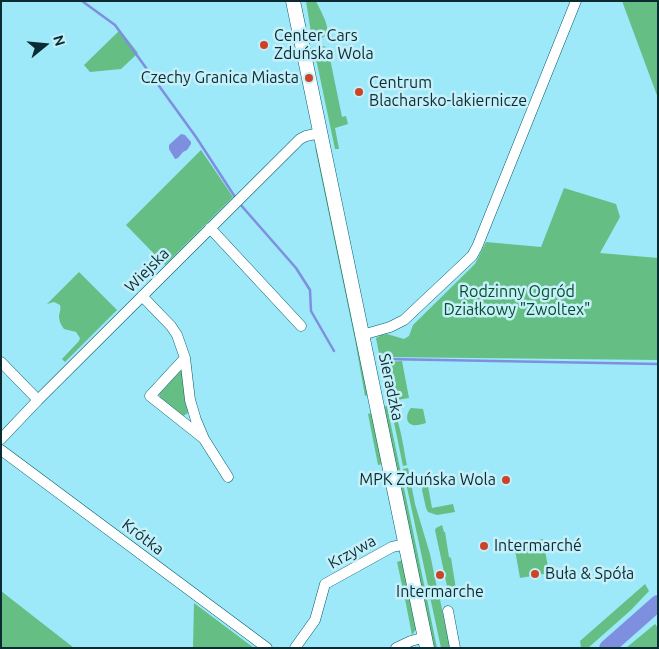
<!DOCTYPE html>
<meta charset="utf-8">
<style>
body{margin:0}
#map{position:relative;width:659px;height:649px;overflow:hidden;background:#9de8f9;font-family:Ubuntu,sans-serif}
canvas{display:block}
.frame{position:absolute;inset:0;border:2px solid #0b2b32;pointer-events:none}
.north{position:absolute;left:20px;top:20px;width:50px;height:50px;-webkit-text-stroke:4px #c5f0fa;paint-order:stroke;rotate:73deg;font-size:14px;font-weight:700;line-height:20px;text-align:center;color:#0b2b32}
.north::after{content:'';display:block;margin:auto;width:18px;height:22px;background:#0b2b32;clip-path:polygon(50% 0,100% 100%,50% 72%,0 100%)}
</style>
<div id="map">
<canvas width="659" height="649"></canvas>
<div class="frame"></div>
<div class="north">N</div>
</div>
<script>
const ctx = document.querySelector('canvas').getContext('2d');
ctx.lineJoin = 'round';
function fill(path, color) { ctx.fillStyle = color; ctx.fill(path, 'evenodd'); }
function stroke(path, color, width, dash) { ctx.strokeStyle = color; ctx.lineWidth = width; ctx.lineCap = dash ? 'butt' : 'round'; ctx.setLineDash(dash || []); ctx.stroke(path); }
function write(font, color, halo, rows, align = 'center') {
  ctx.font = font + ' Ubuntu,sans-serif'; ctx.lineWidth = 5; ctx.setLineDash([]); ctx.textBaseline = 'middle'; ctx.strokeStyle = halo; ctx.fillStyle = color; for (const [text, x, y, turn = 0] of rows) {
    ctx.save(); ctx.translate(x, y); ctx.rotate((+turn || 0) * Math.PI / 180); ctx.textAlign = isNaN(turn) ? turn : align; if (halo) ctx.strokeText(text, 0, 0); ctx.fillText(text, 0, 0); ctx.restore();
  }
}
fill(new Path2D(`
 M 306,1 L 316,1 C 322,15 340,40 312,39 Z
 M 622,1 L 658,1 L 658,98 Z
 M 120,30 L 138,53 L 121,69 L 90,72 L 84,65 Z
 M 324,46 L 328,49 L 342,117 L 346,116 L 348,124 L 335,128 L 339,149 L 335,149 L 314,49 L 318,47 Z
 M 315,147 L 317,150 L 368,395 L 365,396 L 355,340 Z
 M 201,150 L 233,197 L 165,265 L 126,225 Z
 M 564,188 L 616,204 L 620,217 L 600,253 L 658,258 L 658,360 L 384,357 L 384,362 L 402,361 L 409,398 L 397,400 L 394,398 L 391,388 L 382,369 L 376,338 L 381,335 L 387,334 L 404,339 L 409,336 L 413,325 L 475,264 L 486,242 L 541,247 Z
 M 79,272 L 117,310 L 65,362 L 62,359 L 79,341 L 80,338 L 76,332 L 64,329 C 61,325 59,321 59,316 C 60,311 61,309 60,305 L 54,302 L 47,304 Z
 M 182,369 L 185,397 L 188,412 L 188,413 L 183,416 L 161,400 L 159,394 Z
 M 387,406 L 425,589 L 421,590 L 383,407 Z
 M 391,408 C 400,417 404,452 407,465 L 403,466 Z
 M 411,408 L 423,409 L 426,423 C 422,424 416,426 413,425 C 404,423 407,412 411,408 Z
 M 371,413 L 382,464 L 378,465 L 368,414 Z
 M 408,468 L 415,504 L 430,554 L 437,588 L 429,590 L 403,469 Z
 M 428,486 L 432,508 L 453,504 L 455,512 L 437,515 L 428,512 L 426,508 L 422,490 L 423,487 Z
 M 442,525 L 444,532 L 445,532 L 449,557 L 451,558 L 456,589 L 447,586 L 435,530 L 436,528 Z
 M 543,539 L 549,573 L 520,578 L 514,544 Z
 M 403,560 L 411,592 L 404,594 L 397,562 Z
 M 645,584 L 649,591 L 631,610 L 588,648 L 581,648 L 580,641 Z
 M 438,590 L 450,648 L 441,648 L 429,592 Z
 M 1,591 L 74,648 L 1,648 Z
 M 426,594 L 437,648 L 434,648 L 423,595 Z
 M 411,597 L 417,625 L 416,629 L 412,635 L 405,599 Z
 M 194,603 L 254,648 L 193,648 Z
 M 655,624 L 658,628 L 658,648 L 626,648 Z`), '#65be84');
fill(new Path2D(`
 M 181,134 L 185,135 L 191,142 L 191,144 L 187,150 L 183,152 L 178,158 L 175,159 L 169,149 L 169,145 Z`), '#7e8fe0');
stroke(new Path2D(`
 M 82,1 L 115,25 L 196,137 L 235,197
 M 240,204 L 296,268 L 310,290 L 311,311 L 334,351
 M 385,359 L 658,364`), '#7e8fe0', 2.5);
stroke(new Path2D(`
 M 607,648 L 658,603`), '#7e8fe0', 16);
const minor = new Path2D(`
 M 210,228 L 301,326
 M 142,296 L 171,326 L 177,335 L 185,358 L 190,400 L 196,420 L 204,439 L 228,477
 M 362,335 L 390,327 L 404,320 L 472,256 L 477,247 L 576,1
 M 185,358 L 150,396 L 203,438
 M 1,362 L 38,400
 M 1,439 L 38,400 L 300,139 L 306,136 L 320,133
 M 1,450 L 267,648
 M 448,611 L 455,648
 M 295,648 L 315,620 L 325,584 L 392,547 L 406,544
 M 396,648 L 411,641 L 425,637`);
const secondary = new Path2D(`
 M 293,1 L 427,648`);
stroke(minor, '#005d6c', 11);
stroke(secondary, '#005d6c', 15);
stroke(minor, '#fff', 10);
stroke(secondary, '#fff', 14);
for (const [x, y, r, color] of [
 [264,45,5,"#cd4326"],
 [309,78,5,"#cd4326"],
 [359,92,5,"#cd4326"],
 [506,480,5,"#cd4326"],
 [484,546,5,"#cd4326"],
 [535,574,5,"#cd4326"],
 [440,575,5,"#cd4326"]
]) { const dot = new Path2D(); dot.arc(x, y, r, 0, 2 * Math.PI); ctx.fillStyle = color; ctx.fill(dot); stroke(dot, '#c5f0fa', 2); }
write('16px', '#0b2b32', '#c5f0fa', [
 ["Center Cars",274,36],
 ["Zduńska Wola",274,54],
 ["Czechy Granica Miasta",299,78,"right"],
 ["Centrum",369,83],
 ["Blacharsko-lakiernicze",369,101],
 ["MPK Zduńska Wola",496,480,"right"],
 ["Intermarché",494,546],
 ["Buła & Spóła",545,574],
 ["Intermarche",440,592,"center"]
], 'left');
write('16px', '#0b2b32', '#c5f0fa', [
 ["Wiejska",147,270,-45],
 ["Sieradzka",391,387,78],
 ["Krótka",143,537,37],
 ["Krzywa",352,552,-29]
]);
write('16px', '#074e28', '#c5f0fa', [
 ["Rodzinny Ogród",517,292],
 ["Działkowy \"Zwoltex\"",517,310]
]);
</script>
